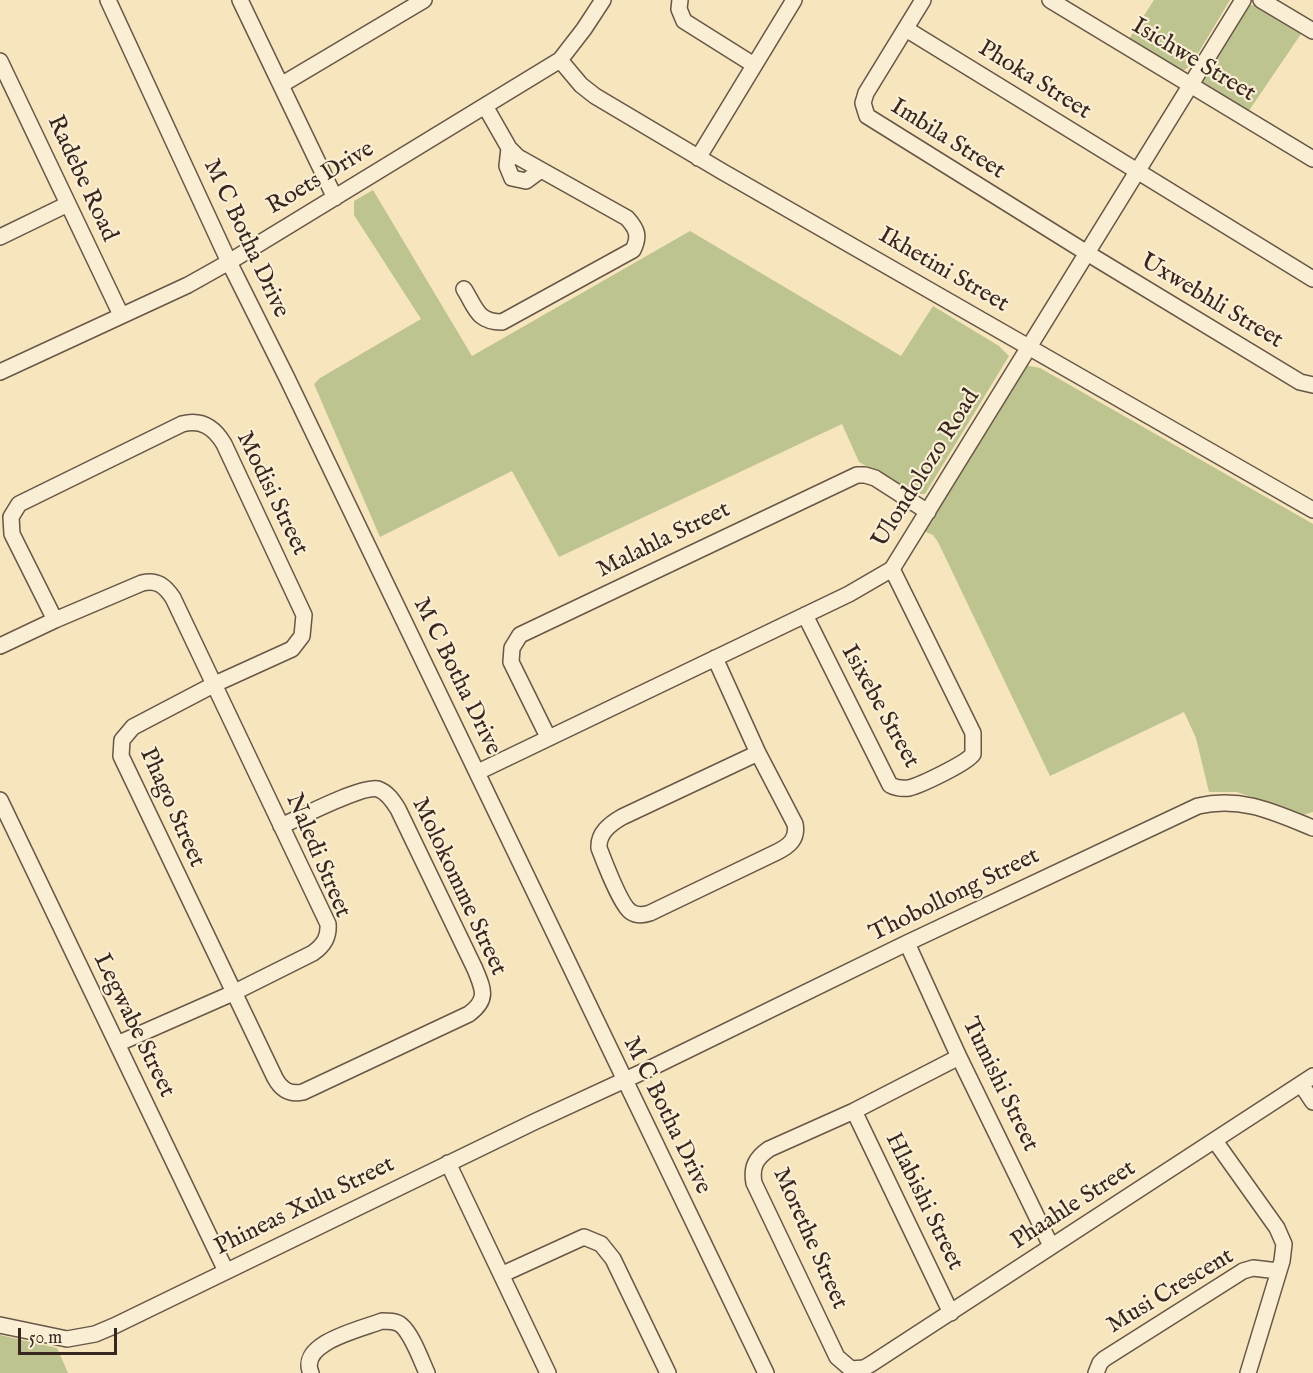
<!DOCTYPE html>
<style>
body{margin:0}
#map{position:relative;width:1313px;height:1373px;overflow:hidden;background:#f7e5bd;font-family:"IM FELL English",serif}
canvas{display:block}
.scale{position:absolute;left:18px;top:1328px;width:99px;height:27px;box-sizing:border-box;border:3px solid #382620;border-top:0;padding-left:8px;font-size:18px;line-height:21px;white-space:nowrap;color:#382620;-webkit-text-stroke:4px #faeed4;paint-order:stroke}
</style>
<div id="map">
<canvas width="1313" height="1373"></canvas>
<div class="scale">50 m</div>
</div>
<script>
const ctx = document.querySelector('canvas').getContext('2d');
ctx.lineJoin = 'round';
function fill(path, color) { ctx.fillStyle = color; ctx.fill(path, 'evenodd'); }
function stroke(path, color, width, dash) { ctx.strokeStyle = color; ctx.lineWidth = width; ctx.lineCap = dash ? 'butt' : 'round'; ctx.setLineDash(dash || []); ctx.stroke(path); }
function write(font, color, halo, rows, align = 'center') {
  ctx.font = font + ' "IM FELL English",serif'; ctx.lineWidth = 4.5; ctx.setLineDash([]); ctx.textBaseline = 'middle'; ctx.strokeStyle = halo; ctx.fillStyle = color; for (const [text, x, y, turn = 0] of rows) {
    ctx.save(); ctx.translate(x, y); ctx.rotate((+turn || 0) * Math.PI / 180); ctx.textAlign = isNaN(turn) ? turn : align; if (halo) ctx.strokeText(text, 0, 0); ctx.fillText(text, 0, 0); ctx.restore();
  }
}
fill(new Path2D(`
 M 1154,0 L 1230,0 L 1191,65 L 1183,71 L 1176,71 L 1127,42 Z
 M 1248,4 L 1256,6 L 1301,34 L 1246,115 L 1196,83 Z
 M 373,190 L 472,356 L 690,231 L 901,356 L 933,306 L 999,346 L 1009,356 L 925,494 L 916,494 L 859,462 L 842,424 L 559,557 L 512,471 L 380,537 L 314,384 L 320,378 L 421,319 L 354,215 L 354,201 Z
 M 1024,365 L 1040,368 L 1313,524 L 1313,812 L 1303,815 L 1237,792 L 1209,792 L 1196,738 L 1184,712 L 1050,776 L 938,542 L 933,535 L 921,530 Z
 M 0,1335 L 57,1348 L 68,1373 L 0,1373 Z`), '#bdc490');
const minor = new Path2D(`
 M 108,0 L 229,262 L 287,378 L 766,1373
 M 240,0 L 335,198
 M 680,0 L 679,9 L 684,21 L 754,65
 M 923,0 L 866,93 L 863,103 L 867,116 L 1087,253 L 1300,382 L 1313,385
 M 1050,0 L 1313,159
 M 1261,0 L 1313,31
 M 906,29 L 1313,279
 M 560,60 L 581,85 L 595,96 L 723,172 L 1313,510
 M 0,61 L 121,315
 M 281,85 L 424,0
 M 509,148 L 507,166 L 512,178 L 526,181 L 541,170
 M 698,158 L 794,0
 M 0,237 L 68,204
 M 464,289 C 476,308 477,322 502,322 L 633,250 C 640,236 637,229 627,218 L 518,157 L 509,148 L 485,106
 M 0,372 L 188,285 L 229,262 L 560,60 L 584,29 L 603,0
 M 805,615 L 890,785 C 896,788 902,789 909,788 C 921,785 967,763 973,754 L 973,733 L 892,569
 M 55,620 L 12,534 L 11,517 L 19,504 L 182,424 C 201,419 214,427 224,444 L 304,615 L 302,636 L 292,649 L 215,684 L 133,727 L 122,740 L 121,756 L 275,1078 C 281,1089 289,1095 303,1092 L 469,1014 C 489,999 483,989 475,969 L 398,809 C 393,801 387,792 378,789 C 362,785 299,818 281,826
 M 0,646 L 55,620 L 142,583 C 157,579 165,586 173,598 L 328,924 C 329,937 324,945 313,953 L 233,993 L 117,1044
 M 715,658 L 758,753 L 795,824 C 798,839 789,846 777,852 L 650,913 C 644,915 637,916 631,912 C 621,906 604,861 599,848 C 598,833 610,824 622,817 L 758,753
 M 548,737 L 511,662 L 512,648 L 520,635 L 857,475 L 865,475 L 875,478 L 928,512
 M 478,772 L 849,594 L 892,569 L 1243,0
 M 0,800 L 226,1271
 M 907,943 L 959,1057 L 1051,1246
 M 959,1057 L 854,1111 L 769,1149 C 756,1158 751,1167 754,1183 L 837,1357 L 851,1369 L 864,1368 L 871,1364 L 1313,1076
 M 1301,1084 L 1313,1102
 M 854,1111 L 951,1313
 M 1215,1141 L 1277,1228 L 1284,1244 L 1282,1261 L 1248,1373
 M 448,1163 L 548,1373
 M 503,1274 L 584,1237 L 601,1244 L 613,1259 L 668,1373
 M 0,1325 L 67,1339 L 95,1334 L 114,1326 L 534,1122 L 653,1067 L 907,943 L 1198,806 C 1241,796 1274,812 1313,828
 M 311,1373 C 297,1343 362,1329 382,1321 C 388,1321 396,1321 401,1325 C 412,1334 421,1360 427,1373
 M 1096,1373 L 1100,1363 L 1104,1359 L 1243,1271 L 1253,1268 L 1278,1271`);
stroke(minor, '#685647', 18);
stroke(minor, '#faeed4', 15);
write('24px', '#382620', '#faeed4', [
 ["Isichwe Street",1193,61,31],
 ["Phoka Street",1034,81,32],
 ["Imbila Street",947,140,32],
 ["Radebe Road",81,179,65],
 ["Roets Drive",321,179,-31],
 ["M C Botha Drive",245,239,65],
 ["Ikhetini Street",943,271,30],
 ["Uxwebhli Street",1211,302,31],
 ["Ulondolozo Road",927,469,-58],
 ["Modisi Street",271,494,64],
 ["Malahla Street",664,541,-26],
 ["M C Botha Drive",456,677,64],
 ["Isixebe Street",879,707,61],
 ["Phago Street",171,808,66],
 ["Naledi Street",317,856,67],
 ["Molokomme Street",458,887,65],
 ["Thobollong Street",955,896,-26],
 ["Legwabe Street",133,1026,64],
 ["Tumishi Street",999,1085,64],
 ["M C Botha Drive",666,1116,64],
 ["Hlabishi Street",923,1202,64],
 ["Phaahle Street",1074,1206,-33],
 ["Phineas Xulu Street",305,1207,-26],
 ["Morethe Street",809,1239,66],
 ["Musi Crescent",1171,1292,-31]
]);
</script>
